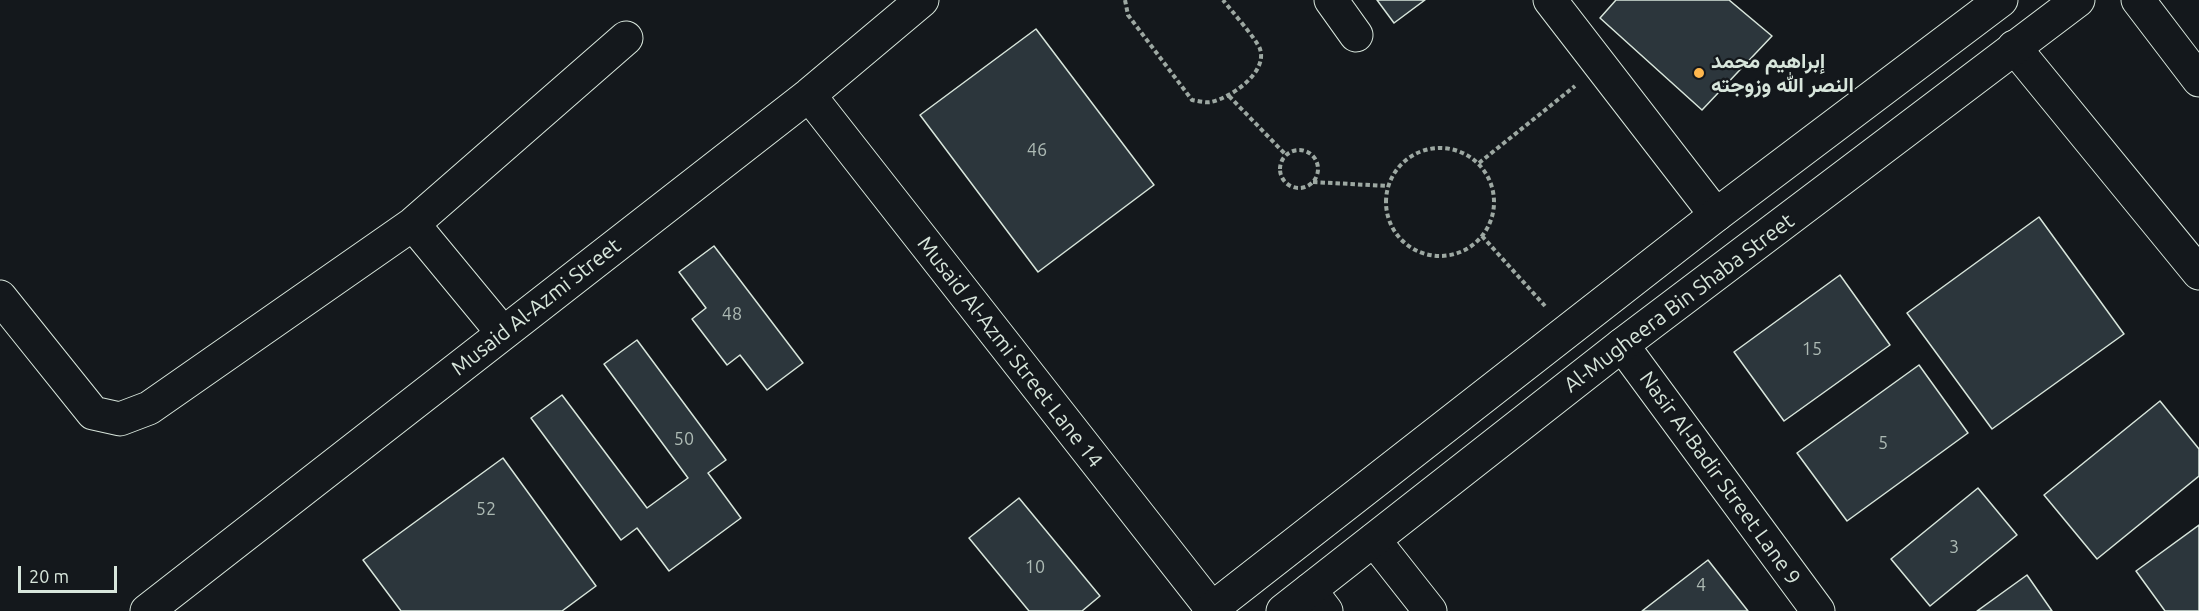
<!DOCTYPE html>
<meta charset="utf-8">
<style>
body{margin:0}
#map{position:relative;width:2199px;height:611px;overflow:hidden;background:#14181c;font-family:Ubuntu,sans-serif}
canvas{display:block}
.scale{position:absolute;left:18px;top:566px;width:99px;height:27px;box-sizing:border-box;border:3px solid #d8e6dc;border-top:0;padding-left:8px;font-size:18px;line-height:21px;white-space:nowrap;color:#d8e6dc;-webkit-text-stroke:4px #14181c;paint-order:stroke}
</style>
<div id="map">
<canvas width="2199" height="611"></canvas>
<div class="scale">20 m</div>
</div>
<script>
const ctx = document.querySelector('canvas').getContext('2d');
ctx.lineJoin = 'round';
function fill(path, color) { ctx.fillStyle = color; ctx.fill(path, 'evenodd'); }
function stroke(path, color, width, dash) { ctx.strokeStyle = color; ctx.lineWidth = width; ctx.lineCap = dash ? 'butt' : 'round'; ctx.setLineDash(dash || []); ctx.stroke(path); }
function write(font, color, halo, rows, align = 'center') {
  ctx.font = font + ' Ubuntu,Vazirmatn,sans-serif'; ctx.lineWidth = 4.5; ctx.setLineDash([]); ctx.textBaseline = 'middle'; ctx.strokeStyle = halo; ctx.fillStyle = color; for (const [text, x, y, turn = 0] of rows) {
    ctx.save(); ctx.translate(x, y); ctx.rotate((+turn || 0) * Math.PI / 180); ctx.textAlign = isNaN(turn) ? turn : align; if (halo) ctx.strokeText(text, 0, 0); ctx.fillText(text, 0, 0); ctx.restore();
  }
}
const building = new Path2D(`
 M 1377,0 L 1425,0 L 1394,23 Z
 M 1616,0 L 1729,0 L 1772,36 L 1702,110 L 1600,18 Z
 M 1036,29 L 1154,185 L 1038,272 L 920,115 Z
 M 2039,217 L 2124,334 L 1992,429 L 1907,313 Z
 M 714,246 L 803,363 L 767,390 L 740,355 L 727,365 L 692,319 L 706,308 L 679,272 Z
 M 1840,275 L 1890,345 L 1784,421 L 1734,352 Z
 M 637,340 L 726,460 L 708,473 L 741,518 L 669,571 L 637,528 L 621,540 L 531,418 L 562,395 L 647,508 L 688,478 L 604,364 Z
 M 1919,365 L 1968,433 L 1847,521 L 1797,453 Z
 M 2160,401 L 2199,449 L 2199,476 L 2097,559 L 2044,495 Z
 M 503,458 L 596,586 L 562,611 L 401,611 L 363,560 Z
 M 1978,488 L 2017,535 L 1930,606 L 1891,559 Z
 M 1019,498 L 1100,596 L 1082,611 L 1029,611 L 969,538 Z
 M 2199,525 L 2199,611 L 2165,611 L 2136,571 Z
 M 1708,560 L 1748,611 L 1642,611 Z
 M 2027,575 L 2052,611 L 1977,611 Z`);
fill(building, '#2c363c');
stroke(building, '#d8e6dc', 1.5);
const minor = new Path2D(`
 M 1331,0 L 1356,35
 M 1550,0 L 1716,215
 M 2138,0 L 2199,80
 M 2014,47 L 2199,273
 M 809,95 L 1212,609
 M 413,224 L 503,333
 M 0,297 L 93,413 L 120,419 L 149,408 L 413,224 L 626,38
 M 1622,345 L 1818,611
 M 1374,540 L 1430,611
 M 1310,590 L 1326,611
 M 147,611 L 809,95 L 922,0`);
const major = new Path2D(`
 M 1209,611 L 1716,215 L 2001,0
 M 1283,611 L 1622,345 L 2078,0`);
stroke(minor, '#d8e6dc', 35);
stroke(major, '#d8e6dc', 35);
stroke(new Path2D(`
 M 1125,0 L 1128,15 L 1192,100 C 1198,101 1205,103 1211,102 C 1230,98 1268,73 1260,49 C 1257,40 1230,9 1223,0
 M 1229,96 L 1286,155
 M1386 202a54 54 0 1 1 108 0a54 54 0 1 1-108 0Z
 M1280 169a19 19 0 1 1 38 0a19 19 0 1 1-38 0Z
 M 1479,163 L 1575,86
 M 1313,182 L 1388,186
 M 1482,236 L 1545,306`), '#9da8a2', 4, [4.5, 3]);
stroke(minor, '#14181c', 33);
stroke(major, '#14181c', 33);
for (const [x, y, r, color] of [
 [1699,73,6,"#ffb74d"]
]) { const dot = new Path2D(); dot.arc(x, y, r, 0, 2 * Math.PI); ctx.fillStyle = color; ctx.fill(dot); stroke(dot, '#14181c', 2); }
write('18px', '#adbab4', null, [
 ["46",1037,150],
 ["48",732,314],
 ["15",1812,349],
 ["50",684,439],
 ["5",1883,443],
 ["52",486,509],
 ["3",1954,547],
 ["10",1035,567],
 ["4",1701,585]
]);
write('bold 21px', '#d8e6dc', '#14181c', [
 ["إبراهيم محمد",1711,61],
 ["النصر الله وزوجته",1711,85]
], 'left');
write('21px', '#d8e6dc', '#14181c', [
 ["Al-Mugheera Bin Shaba Street",1679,303,-37],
 ["Musaid Al-Azmi Street",536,307,-38],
 ["Musaid Al-Azmi Street Lane 14",1010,352,52],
 ["Nasir Al-Badir Street Lane 9",1720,478,54]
]);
</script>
